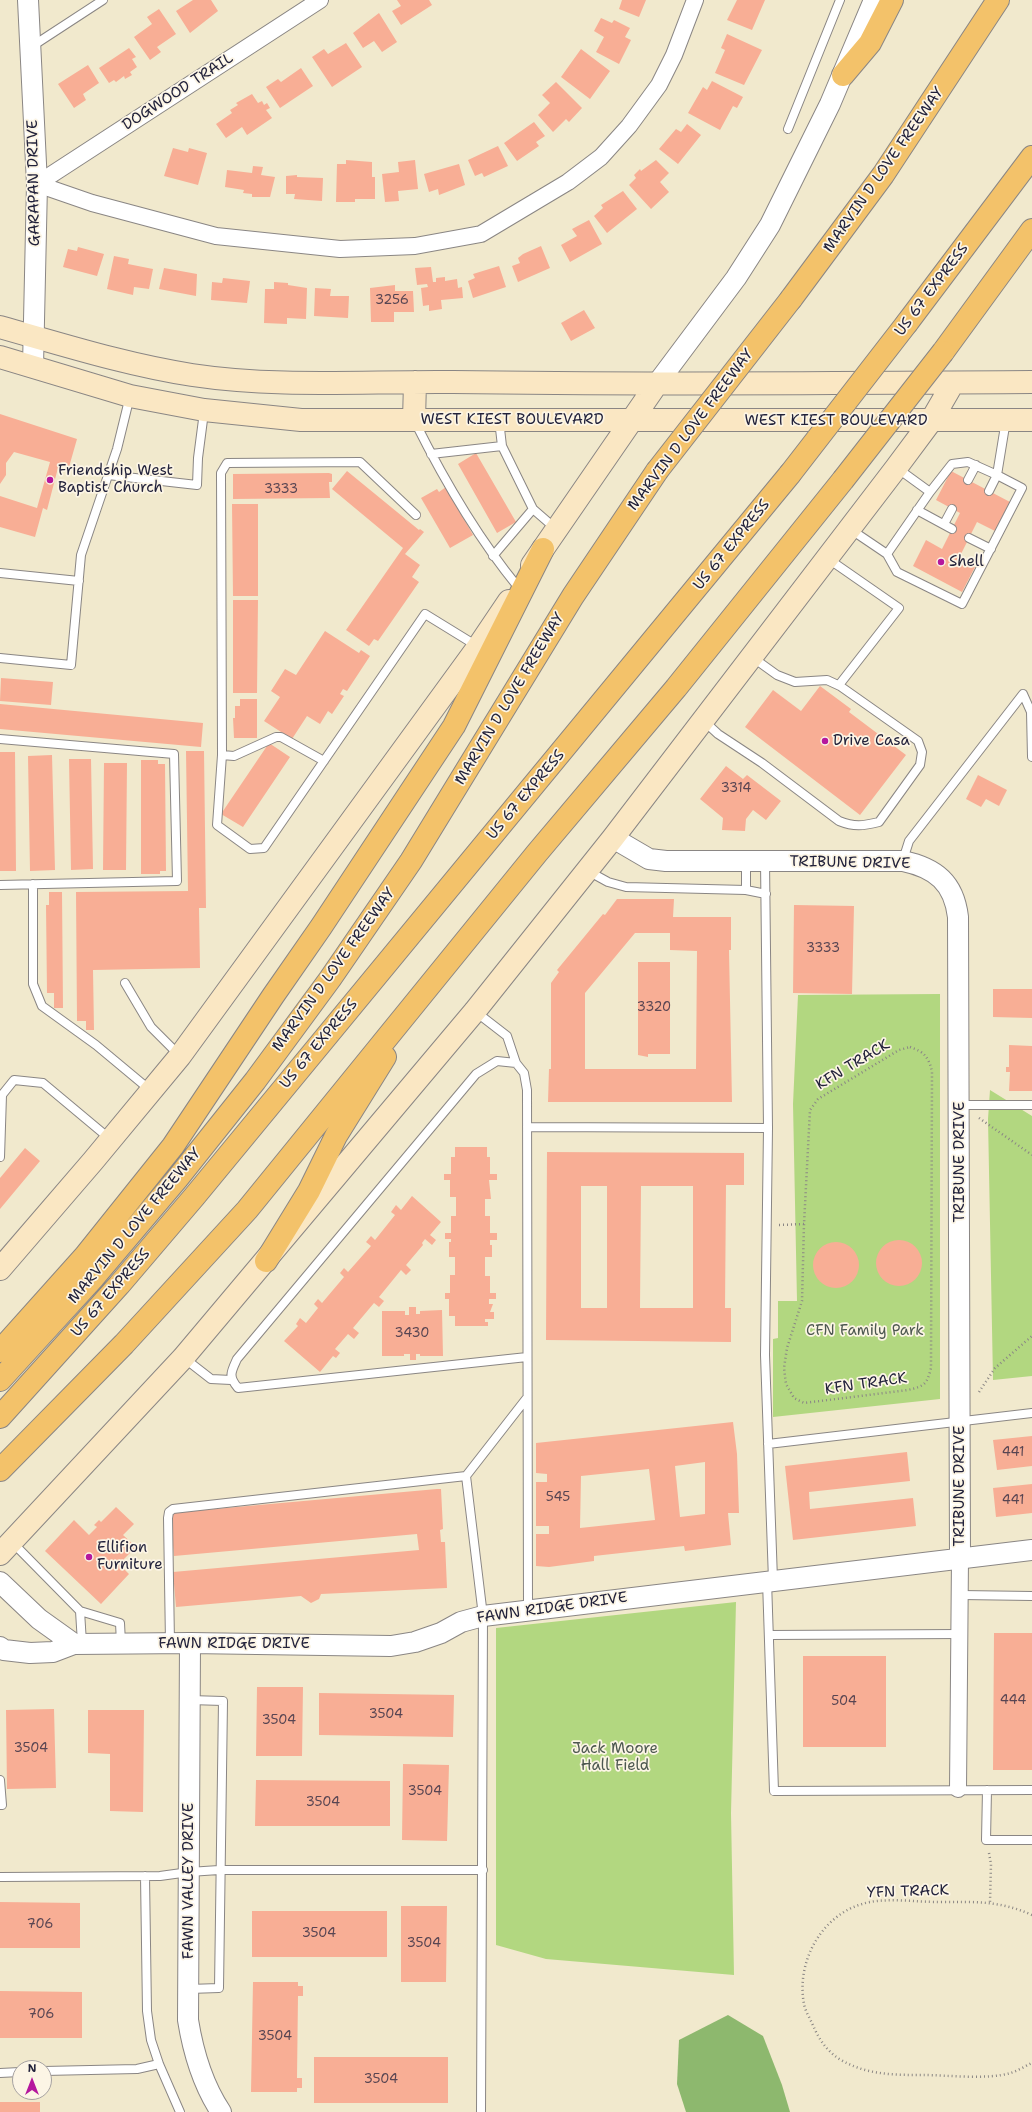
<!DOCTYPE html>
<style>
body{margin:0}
#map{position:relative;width:1032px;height:2112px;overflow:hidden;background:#f1e9cd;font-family:"Shantell Sans",sans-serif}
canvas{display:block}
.north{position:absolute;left:12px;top:2060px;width:40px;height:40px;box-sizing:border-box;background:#fcf5e5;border:1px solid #a5a1a1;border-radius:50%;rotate:0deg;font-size:11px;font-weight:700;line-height:16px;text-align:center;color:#22223b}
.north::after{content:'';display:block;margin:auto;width:14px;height:18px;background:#b5179e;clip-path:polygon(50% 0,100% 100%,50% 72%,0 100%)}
</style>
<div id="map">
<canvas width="1032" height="2112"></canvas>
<div class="north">N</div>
</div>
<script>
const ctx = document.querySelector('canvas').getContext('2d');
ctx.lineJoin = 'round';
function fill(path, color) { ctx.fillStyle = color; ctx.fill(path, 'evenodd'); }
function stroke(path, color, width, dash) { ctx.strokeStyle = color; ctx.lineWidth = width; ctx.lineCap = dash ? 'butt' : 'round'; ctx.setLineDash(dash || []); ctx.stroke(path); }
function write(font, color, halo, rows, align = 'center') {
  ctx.font = font + ' "Shantell Sans",sans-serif'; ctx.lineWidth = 3.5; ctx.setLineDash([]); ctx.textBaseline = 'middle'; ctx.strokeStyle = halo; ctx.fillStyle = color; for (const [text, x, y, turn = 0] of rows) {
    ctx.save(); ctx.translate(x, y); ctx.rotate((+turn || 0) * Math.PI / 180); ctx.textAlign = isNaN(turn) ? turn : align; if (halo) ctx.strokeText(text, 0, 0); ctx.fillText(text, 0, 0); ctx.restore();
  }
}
fill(new Path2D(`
 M 940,994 L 940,1399 L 773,1417 L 773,1339 L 778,1338 L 778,1301 L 797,1301 L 793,1104 L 798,995 Z
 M 990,1090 L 1032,1116 L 1032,1376 L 993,1380 L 988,1119 Z
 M 736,1602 L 731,1813 L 734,1975 L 546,1959 L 496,1945 L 496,1628 Z`), '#b2d780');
fill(new Path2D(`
 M 728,2015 L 763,2036 L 782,2085 L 790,2112 L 686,2112 L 677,2084 L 679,2040 Z`), '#8db86e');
fill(new Path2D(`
 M 193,0 L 211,0 L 218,11 L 190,33 L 176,11 Z
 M 397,0 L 429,0 L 432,5 L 401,25 L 392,11 L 401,6 Z
 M 622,0 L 646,0 L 639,17 L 619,9 Z
 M 737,0 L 765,0 L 752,30 L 727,20 Z
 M 159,9 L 176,34 L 157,47 L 161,52 L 150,60 L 134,37 L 152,24 L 147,17 Z
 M 379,13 L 397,42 L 382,52 L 374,41 L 363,48 L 353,33 Z
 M 601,18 L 612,23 L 614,20 L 630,28 L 625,37 L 631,40 L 619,64 L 596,52 L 604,37 L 594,31 Z
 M 727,34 L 762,50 L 744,85 L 715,73 L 725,50 L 721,48 Z
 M 346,43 L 362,67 L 332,87 L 312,57 L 324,49 L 328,54 Z
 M 129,48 L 136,57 L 132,59 L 137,67 L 130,72 L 132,75 L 125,79 L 124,76 L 116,82 L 114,80 L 109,83 L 99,68 Z
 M 581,49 L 610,71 L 590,99 L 561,77 Z
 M 88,65 L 99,83 L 83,94 L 86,100 L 74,108 L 58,84 Z
 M 301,68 L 313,86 L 280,108 L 266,87 L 278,79 L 281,82 Z
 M 712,81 L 743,97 L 737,108 L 733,106 L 720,130 L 688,113 L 703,87 L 707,90 Z
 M 556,82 L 582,108 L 569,122 L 566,119 L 553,132 L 538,115 L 550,103 L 542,95 Z
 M 252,94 L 258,103 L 262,101 L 264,105 L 267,103 L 270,108 L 266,110 L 272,118 L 247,135 L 242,127 L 226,138 L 216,124 L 232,113 L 230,110 L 238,105 L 236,103 Z
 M 534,122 L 545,136 L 536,142 L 539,146 L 517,161 L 504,143 Z
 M 687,124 L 701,135 L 678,164 L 659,149 L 676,129 L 681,132 Z
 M 498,146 L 508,166 L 484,177 L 482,173 L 475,176 L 468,160 Z
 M 173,148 L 188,152 L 189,148 L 207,153 L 198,185 L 164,176 Z
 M 346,160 L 372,162 L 372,177 L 375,177 L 375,199 L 355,199 L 355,202 L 336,202 L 337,164 L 346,164 Z
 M 415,160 L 418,189 L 398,191 L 399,201 L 385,202 L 382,174 L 399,172 L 398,162 Z
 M 656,160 L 669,173 L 660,182 L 669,192 L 651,209 L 629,185 L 636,178 L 634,175 L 640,169 L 641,171 Z
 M 459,164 L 465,185 L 439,195 L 438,189 L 429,192 L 424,174 Z
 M 253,166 L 263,167 L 261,175 L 275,177 L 270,197 L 252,197 L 252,194 L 243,193 L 244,190 L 225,187 L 227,170 L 252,173 Z
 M 297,175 L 297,177 L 323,178 L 322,201 L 294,199 L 295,194 L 286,194 L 286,176 Z
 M 623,191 L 637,209 L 607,233 L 594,216 L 603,208 L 601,205 Z
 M 589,220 L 602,244 L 570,262 L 561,245 L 577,236 L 572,229 Z
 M 541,246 L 550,268 L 518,282 L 512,266 L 520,263 L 518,258 L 523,254 Z
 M 78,247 L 104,254 L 97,276 L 63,267 L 68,249 L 77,251 Z
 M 114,256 L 129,259 L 128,264 L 153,269 L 149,289 L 134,287 L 133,295 L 107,289 Z
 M 499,266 L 506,287 L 473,298 L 468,281 L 475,278 L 473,274 Z
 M 431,267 L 433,282 L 436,282 L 436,278 L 445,277 L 445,281 L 457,279 L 458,288 L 462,287 L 463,298 L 441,300 L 442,309 L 429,311 L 429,305 L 423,306 L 421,288 L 428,287 L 427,284 L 417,285 L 415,268 Z
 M 164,268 L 197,274 L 196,296 L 159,289 Z
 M 223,278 L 250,281 L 247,303 L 211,300 L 212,282 L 222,283 Z
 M 274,282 L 288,283 L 288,285 L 307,288 L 306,319 L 287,318 L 287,324 L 264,323 L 265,289 L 274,289 Z
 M 395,285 L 395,291 L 413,291 L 414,312 L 394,312 L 394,322 L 371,322 L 370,288 Z
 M 315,288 L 331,289 L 330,296 L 349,296 L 348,318 L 314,316 Z
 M 584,310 L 595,328 L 571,341 L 561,323 Z
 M 0,414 L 77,439 L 69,467 L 59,464 L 47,510 L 43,508 L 35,537 L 0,527 L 0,496 L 37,508 L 50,462 L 14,452 L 6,463 L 6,475 L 0,484 Z
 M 476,453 L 516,522 L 497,533 L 458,464 Z
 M 347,471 L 419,530 L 420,529 L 424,532 L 405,554 L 420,565 L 412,577 L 419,582 L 378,641 L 374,639 L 369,646 L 346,630 L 403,548 L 332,489 Z
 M 951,471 L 1010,502 L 995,531 L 977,522 L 959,558 L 975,567 L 962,592 L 913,566 L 926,540 L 942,549 L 960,513 L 936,500 Z
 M 329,473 L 332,474 L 332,482 L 329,482 L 330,498 L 233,499 L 233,474 Z
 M 446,487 L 473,535 L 450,548 L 421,498 L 437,489 L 439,492 Z
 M 232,504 L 258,504 L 258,596 L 233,596 Z
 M 233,600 L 258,600 L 257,693 L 233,693 Z
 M 325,631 L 359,653 L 361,650 L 370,656 L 347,691 L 343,689 L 340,694 L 344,696 L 332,714 L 328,711 L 320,724 L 307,716 L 292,739 L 264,721 L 280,697 L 271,691 L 285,669 L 296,675 Z
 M 1,678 L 53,682 L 51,705 L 0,701 Z
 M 820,686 L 851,709 L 849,712 L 906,755 L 860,815 L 745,727 L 773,690 L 801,711 Z
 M 240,699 L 257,699 L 257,738 L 234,738 L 233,718 L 235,718 L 235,706 L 240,706 Z
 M 0,704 L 203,723 L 201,747 L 0,729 Z
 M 269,743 L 290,757 L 243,827 L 221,814 Z
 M 186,751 L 204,751 L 206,908 L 199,908 L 200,968 L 93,970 L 94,1030 L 86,1030 L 86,1021 L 77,1021 L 76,892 L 188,891 Z
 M 0,752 L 15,752 L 16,871 L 0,871 Z
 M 52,755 L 55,870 L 30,871 L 28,756 Z
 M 69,759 L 91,759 L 93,869 L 71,870 Z
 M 141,760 L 158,760 L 158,764 L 165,764 L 166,871 L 160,871 L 160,874 L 141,874 Z
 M 104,763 L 127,763 L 126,870 L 103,870 Z
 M 726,766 L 743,779 L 747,775 L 781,801 L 766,820 L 753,810 L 746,819 L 745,831 L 722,830 L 723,818 L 700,799 Z
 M 978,775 L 1007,790 L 999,806 L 986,799 L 981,807 L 966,799 Z
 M 49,892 L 62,892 L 63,1008 L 54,1008 L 54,993 L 47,993 L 46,905 L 49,905 Z
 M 617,899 L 674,899 L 673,917 L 731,917 L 731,950 L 729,950 L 732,1102 L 548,1102 L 549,1069 L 551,1069 L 551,983 L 559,972 L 557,970 L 603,914 L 605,915 ZM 635,933 L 670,933 L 670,950 L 697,951 L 696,1069 L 585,1069 L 585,993 Z
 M 794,905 L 854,906 L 852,994 L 793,993 Z
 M 638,962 L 670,962 L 670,1054 L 648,1054 L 648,1057 L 638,1055 Z
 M 993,989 L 1032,989 L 1032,1018 L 993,1017 Z
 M 1009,1045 L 1032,1046 L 1032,1091 L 1009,1091 L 1010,1072 L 1006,1072 L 1006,1067 L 1009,1067 Z
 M 455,1147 L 487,1147 L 487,1157 L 490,1157 L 490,1174 L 497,1174 L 497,1180 L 489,1180 L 491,1199 L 485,1199 L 485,1216 L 490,1216 L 490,1233 L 497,1233 L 497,1240 L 490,1240 L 490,1245 L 492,1245 L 492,1257 L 485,1257 L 485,1276 L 490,1276 L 490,1293 L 496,1293 L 496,1299 L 489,1299 L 489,1304 L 493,1304 L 490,1312 L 494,1312 L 494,1319 L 485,1319 L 485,1322 L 488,1322 L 488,1326 L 455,1326 L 455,1316 L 449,1316 L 449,1299 L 445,1299 L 445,1293 L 450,1293 L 450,1275 L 455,1275 L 455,1257 L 449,1257 L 449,1242 L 451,1242 L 451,1239 L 445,1239 L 445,1233 L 451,1233 L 451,1216 L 456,1216 L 456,1197 L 450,1197 L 450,1180 L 444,1180 L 444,1174 L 451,1174 L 451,1157 L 455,1157 Z
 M 25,1148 L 40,1161 L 0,1209 L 0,1178 Z
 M 547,1152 L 744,1153 L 744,1185 L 726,1185 L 725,1308 L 731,1308 L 731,1342 L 546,1340 ZM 581,1186 L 607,1186 L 607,1308 L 581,1308 ZM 641,1186 L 693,1186 L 693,1308 L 640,1308 Z
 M 412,1196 L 441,1222 L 430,1235 L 436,1240 L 432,1245 L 425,1239 L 422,1243 L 423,1245 L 406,1265 L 411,1270 L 406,1275 L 401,1270 L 379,1297 L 384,1301 L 379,1307 L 374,1303 L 353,1328 L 359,1333 L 354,1339 L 348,1334 L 335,1349 L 340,1353 L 336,1358 L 333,1356 L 320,1372 L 284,1341 L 298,1326 L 296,1324 L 300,1318 L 306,1323 L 318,1308 L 314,1304 L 318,1299 L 322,1303 L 344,1277 L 340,1273 L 344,1268 L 348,1272 L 371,1246 L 366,1242 L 371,1236 L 375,1240 L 395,1215 L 391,1212 L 396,1205 L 401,1210 Z
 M876 1263a23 23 0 1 1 46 0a23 23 0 1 1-46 0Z
 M813 1265a23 23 0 1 1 46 0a23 23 0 1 1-46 0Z
 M 409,1307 L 416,1307 L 416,1314 L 420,1314 L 420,1311 L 442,1310 L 443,1356 L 420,1356 L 420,1354 L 416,1354 L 416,1360 L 410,1360 L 410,1354 L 404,1354 L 404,1356 L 382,1356 L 382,1311 L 405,1311 L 405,1315 L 409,1315 Z
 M 733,1422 L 737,1454 L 739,1513 L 728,1513 L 731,1545 L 685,1551 L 684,1546 L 594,1556 L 594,1561 L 549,1567 L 536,1566 L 536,1534 L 549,1534 L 549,1526 L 536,1526 L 536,1482 L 547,1482 L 547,1474 L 536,1473 L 536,1443 ZM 705,1462 L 705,1514 L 680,1517 L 675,1466 ZM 649,1469 L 655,1520 L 580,1528 L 581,1476 Z
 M 1032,1436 L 1032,1466 L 997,1470 L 993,1440 Z
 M 907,1452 L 910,1481 L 809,1492 L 810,1509 L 913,1498 L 916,1526 L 793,1540 L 785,1466 Z
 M 1032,1484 L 1032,1513 L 996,1517 L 993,1488 Z
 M 437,1489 L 441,1489 L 443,1529 L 440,1530 L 441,1542 L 445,1542 L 447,1588 L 321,1594 L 319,1599 L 311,1603 L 301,1596 L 176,1607 L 173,1572 L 419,1550 L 417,1534 L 174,1556 L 170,1513 Z
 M 116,1507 L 134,1524 L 123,1535 L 136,1547 L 119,1564 L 129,1574 L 101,1604 L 45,1551 L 74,1520 L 89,1535 L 97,1527 L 94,1525 L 99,1520 L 101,1522 Z
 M 994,1633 L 1032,1633 L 1032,1770 L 993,1770 Z
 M 803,1656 L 886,1656 L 886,1747 L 803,1747 Z
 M 257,1687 L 303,1687 L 302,1756 L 256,1756 Z
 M 319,1693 L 454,1695 L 453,1737 L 319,1735 Z
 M 54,1709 L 56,1788 L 7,1789 L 6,1710 Z
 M 88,1710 L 144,1710 L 143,1812 L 110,1811 L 110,1754 L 88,1753 Z
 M 403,1764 L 449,1765 L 447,1841 L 402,1840 Z
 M 256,1780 L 390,1781 L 390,1826 L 255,1826 Z
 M 0,1902 L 80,1903 L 80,1948 L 0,1948 Z
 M 401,1906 L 447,1906 L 446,1982 L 401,1982 Z
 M 252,1911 L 387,1911 L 387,1957 L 252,1957 Z
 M 253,1982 L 298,1982 L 298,1986 L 303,1986 L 303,1996 L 298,1996 L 297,2078 L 302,2078 L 302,2088 L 297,2088 L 297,2092 L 251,2092 Z
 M 0,1991 L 82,1992 L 82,2038 L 0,2038 Z
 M 314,2057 L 448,2057 L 448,2103 L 314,2103 Z
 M 0,2102 L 40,2102 L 40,2112 L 0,2112 Z`), '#f8ae95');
const service = new Path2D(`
 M 31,47 L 103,0
 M 788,129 L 840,0
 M 499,420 L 502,446 L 533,509 L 556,529
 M 415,422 C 444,480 477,537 518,587
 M 431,454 L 502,446
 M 108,475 L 197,485 L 198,458 L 204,412
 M 968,480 L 976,465
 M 930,492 L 952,464 L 968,462 L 997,475 L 989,491
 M 917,510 L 952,529
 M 416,515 L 360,462 L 227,463 L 221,473 L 222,755 L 217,825 L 250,849 L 264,848 L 425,614 L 477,646
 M 944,524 L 952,509
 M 850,529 L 887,554 L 930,492 L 897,468
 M 969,538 L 991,549
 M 887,554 L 897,572 L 962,604 L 1022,488 L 997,475 L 1006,420
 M 493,556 L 533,509
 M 827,558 L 899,608 L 839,685
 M 0,573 L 79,581
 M 0,658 L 71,665 L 81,555 L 117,449 L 130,396
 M 704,721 L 718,734 L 762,763 L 839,821 C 854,827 863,826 879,822 L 920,765 L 922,752 L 918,741 L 840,686 L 827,680 L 795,682 L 777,675 L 752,657
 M 0,739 L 174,754 L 177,881 L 0,885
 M 222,755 L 234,756 L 276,737 L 281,737 L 324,761
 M 903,860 L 909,841 L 1023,694 L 1031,712 L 1032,757
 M 765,861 L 768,1128 L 765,1355 L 773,1580
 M 588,871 L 608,882 L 626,887 L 746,890 L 746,861
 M 33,884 L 33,984 L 42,1006 L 96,1045 L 150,1090
 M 746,890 L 766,894
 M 125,983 L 151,1027 L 179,1055
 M 476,1012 L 507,1036 L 516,1063 L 524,1073 L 527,1090 L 528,1610
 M 516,1063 L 497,1061 L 476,1074 L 237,1359 C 231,1372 228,1376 238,1388 L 527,1357
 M 960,1105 L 1032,1105
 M 527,1127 L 768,1128
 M 0,1157 L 2,1095 L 14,1080 L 43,1083 L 110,1139
 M 184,1358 L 211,1379 L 231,1380
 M 768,1444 L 1032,1413
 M 466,1476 L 526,1399
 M 12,1542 L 80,1611
 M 767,1581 L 774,1791 L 1032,1790
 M 961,1595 L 1032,1596
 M 769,1635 L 961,1634
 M 82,1643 L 80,1611 L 120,1623 L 121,1643
 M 170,1643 L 168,1518 L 169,1512 L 173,1509 L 466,1476 L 483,1616 L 481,2112
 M 0,1780 L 2,1805 L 0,1805
 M 987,1790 L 986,1840 L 1032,1840
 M 145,1876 L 147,2011 L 151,2040 L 159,2064 L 180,2112
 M 0,1877 L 160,1876 L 189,1872 L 219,1870 L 483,1870
 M 189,1989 L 219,1988 L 223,1701 L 190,1700
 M 44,2071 L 137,2069 L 159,2064
 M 0,2073 L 20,2072`);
const minor = new Path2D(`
 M 37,184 L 92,203 L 216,236 L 340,249 L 415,246 L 481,234 L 568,182 L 601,157 L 629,126 L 659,85 L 674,55 L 695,0
 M 37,184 L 320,0
 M 958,1789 L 960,1558`);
const tertiary = new Path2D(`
 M 28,0 L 37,184 L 33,366
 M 656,385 L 736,278 L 770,225 L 830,104 L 874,0
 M 613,838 L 649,859 L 666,861 L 903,861 C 936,868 954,883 958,917 L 960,1558
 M 0,1582 L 39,1619 L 74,1644
 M 190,1643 L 188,2020 C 193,2051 203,2085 221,2112
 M 0,1647 L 4,1650 L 30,1653 L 53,1652 L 74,1644 L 190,1643 L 391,1646 L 415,1642 L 441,1633 L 461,1622 L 483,1616 L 1032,1550`);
const secondary = new Path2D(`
 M 0,327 C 64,345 127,365 192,375 C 278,388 366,381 453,382 C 646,385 839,383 1032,382
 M 0,357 L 130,396 L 204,410 L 301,420 L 1032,420
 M 414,420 L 415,382
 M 532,565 L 656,385
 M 0,1269 L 93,1161 L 180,1056 L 478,647 L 509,601
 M 0,1554 L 183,1358 L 475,1011 L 613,838 L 896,468 L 931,421 L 953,383`);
const motorway = new Path2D(`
 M 843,75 L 870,43 L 892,0
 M 791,299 L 883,175 L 998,0
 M 907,323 L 1032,157
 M 943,352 L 1032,230
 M 266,1261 L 309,1191 L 336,1136 L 385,1057
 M 0,1351 L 85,1256 L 173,1146 L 273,996 L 321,927 L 454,726 L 543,549
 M 0,1380 L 94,1277 L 177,1179 L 255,1081 L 330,979 L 411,861 L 573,596 L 657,471
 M 0,1417 L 119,1285 L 194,1197 L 790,474
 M 0,1470 L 124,1344 L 247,1210 L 537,853 L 676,688 L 843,480`);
stroke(service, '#8a8684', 10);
stroke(minor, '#8a8684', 18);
stroke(tertiary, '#8a8684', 22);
stroke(secondary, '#8a8684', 24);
stroke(motorway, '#8a8684', 24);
stroke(new Path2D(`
 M 910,1047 C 924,1052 928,1056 932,1071 L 931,1368 C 927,1384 925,1386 908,1390 L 804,1403 L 794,1398 L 786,1384 L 784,1368 L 787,1348 L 802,1301 L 804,1224 L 810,1110 L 818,1099 L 899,1050 Z
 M 979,1118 L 1032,1155
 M 779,1225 L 804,1224
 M 979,1392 L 995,1368 L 1032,1336
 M 989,1853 L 991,1864 L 990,1902
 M 1032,1915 C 999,1900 973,1902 938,1902 C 916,1902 883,1897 862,1904 C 821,1916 796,1962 804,2004 C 805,2010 809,2017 812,2023 C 818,2038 827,2052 841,2060 C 867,2075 894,2075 923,2075 C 946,2075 989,2080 1010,2073 C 1018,2071 1025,2066 1032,2063`), '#8a8684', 2.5, [1, 3]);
stroke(service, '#fff', 8);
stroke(minor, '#fff', 16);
stroke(tertiary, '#fff', 20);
stroke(secondary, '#fae7c3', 22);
stroke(motorway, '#f3c26a', 22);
const motorwayBridge = new Path2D(`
 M 657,471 L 791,299
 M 790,474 L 907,323
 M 843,480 L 943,352`);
stroke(motorwayBridge, '#8a8684', 24, []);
stroke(motorwayBridge, '#f3c26a', 22);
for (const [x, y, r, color] of [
 [50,480,4,"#b5179e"],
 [941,562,4,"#b5179e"],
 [825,741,4,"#b5179e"],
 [89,1557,4,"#b5179e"]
]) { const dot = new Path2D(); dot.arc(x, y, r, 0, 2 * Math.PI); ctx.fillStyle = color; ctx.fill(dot); stroke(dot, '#fcf5e5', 1.5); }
write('13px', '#584552', null, [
 ["3256",392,301],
 ["3333",281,490],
 ["3314",736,789],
 ["3333",823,949],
 ["3320",654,1008],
 ["3430",412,1334],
 ["441",1013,1453],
 ["545",558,1498],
 ["441",1013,1501],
 ["444",1013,1701],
 ["504",844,1702],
 ["3504",386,1715],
 ["3504",279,1721],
 ["3504",31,1749],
 ["3504",425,1792],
 ["3504",323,1803],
 ["706",40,1925],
 ["3504",319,1934],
 ["3504",424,1944],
 ["706",41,2015],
 ["3504",275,2037],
 ["3504",381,2080]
]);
write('15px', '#22223b', '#fcf5e5', [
 ["DOGWOOD TRAIL",178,92,-33],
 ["MARVIN D LOVE FREEWAY",884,170,-55],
 ["GARAPAN DRIVE",34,183,-91],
 ["US 67 EXPRESS",932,290,-53],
 ["WEST KIEST BOULEVARD",512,420],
 ["WEST KIEST BOULEVARD",836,421],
 ["MARVIN D LOVE FREEWAY",691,430,-53],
 ["US 67 EXPRESS",732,545,-51],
 ["MARVIN D LOVE FREEWAY",510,699,-59],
 ["US 67 EXPRESS",526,795,-50],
 ["TRIBUNE DRIVE",850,863,1],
 ["MARVIN D LOVE FREEWAY",334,970,-54],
 ["US 67 EXPRESS",319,1044,-50],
 ["KFN TRACK",853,1065,-31],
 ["TRIBUNE DRIVE",960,1162,-90],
 ["MARVIN D LOVE FREEWAY",135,1226,-50],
 ["US 67 EXPRESS",111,1293,-49],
 ["KFN TRACK",866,1384,-8],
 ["TRIBUNE DRIVE",960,1486,-90],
 ["FAWN RIDGE DRIVE",552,1608,-8],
 ["FAWN RIDGE DRIVE",234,1644],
 ["FAWN VALLEY DRIVE",189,1881,-90],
 ["YFN TRACK",908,1892,-2]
]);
write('15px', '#22223b', '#fcf5e5', [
 ["Friendship West",58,471],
 ["Baptist Church",58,488],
 ["Shell",949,562],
 ["Drive Casa",833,741],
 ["Ellifion",97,1548],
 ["Furniture",97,1565]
], 'left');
write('15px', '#4d5850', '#fcf5e5', [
 ["CFN Family Park",865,1331],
 ["Jack Moore",615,1749],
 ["Hall Field",615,1766]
]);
</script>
